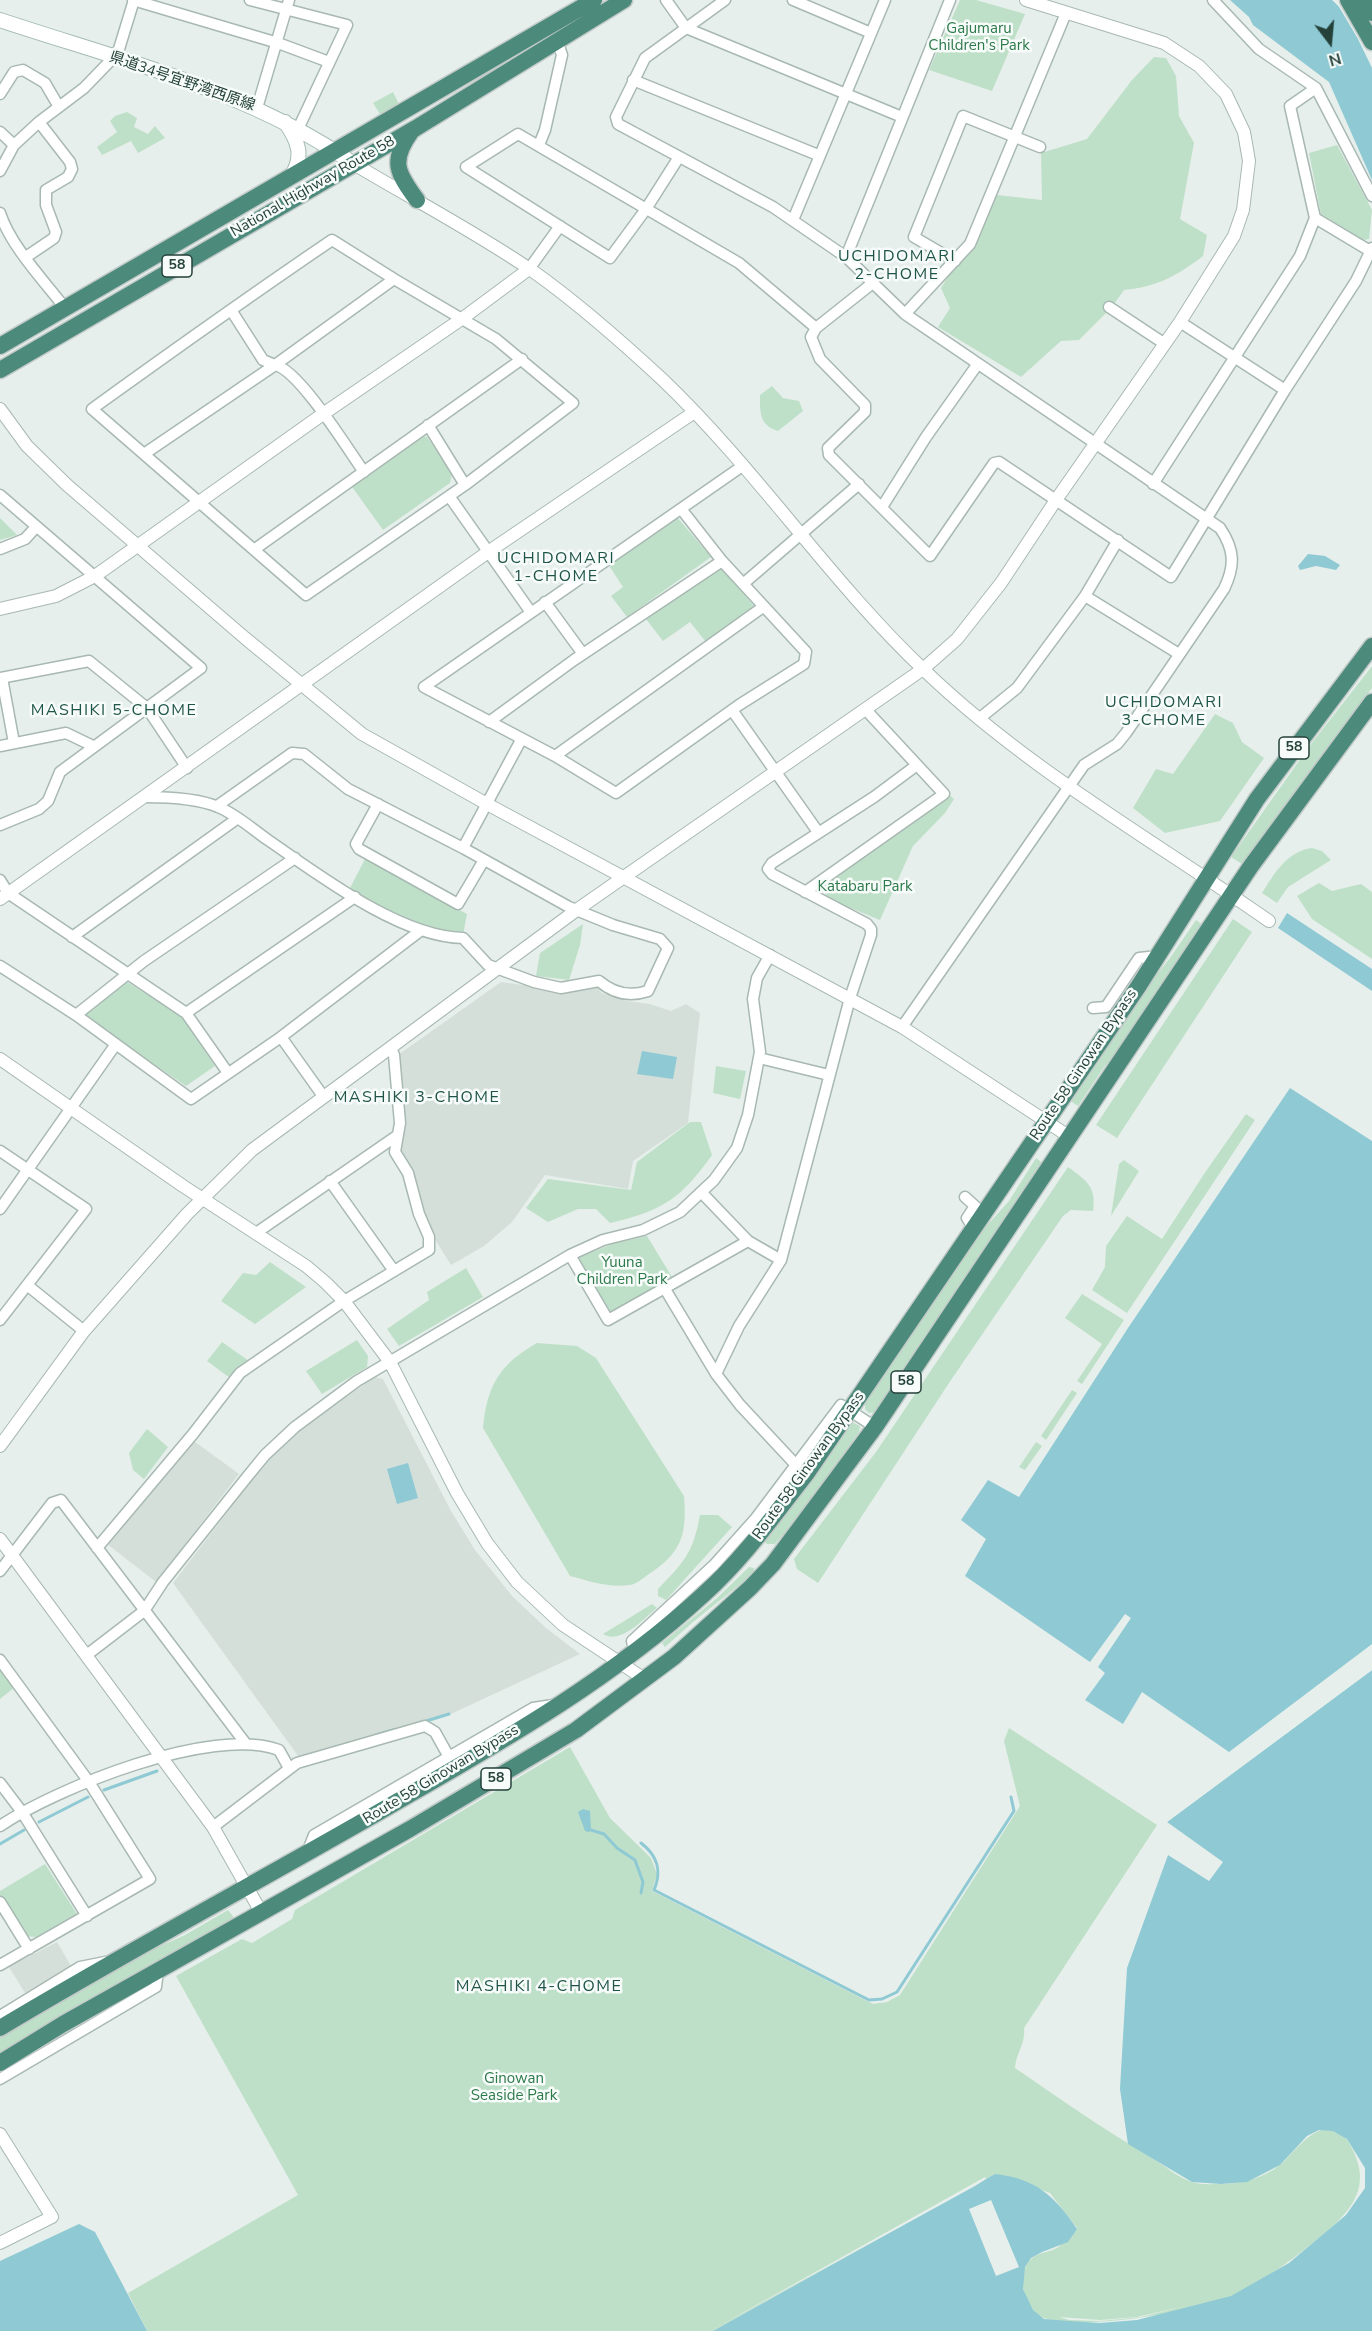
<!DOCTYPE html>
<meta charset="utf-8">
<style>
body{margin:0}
#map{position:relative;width:1372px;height:2331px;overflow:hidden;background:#e6efeb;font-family:"Nunito Sans",sans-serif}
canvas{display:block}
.north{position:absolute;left:1300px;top:12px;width:60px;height:60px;-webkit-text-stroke:4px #f7fbf9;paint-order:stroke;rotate:164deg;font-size:16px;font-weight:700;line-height:24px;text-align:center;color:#24423a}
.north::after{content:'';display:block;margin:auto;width:21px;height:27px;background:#24423a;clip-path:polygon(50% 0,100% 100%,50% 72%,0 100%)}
</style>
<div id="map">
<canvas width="1372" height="2331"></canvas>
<div class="north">N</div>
</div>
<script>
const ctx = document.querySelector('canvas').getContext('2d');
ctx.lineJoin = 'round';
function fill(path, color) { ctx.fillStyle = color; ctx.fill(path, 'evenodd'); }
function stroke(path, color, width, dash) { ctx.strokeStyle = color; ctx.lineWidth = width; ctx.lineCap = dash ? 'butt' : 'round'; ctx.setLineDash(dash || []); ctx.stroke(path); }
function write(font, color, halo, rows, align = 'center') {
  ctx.font = font + ' "Nunito Sans","Noto Sans JP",sans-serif'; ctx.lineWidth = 5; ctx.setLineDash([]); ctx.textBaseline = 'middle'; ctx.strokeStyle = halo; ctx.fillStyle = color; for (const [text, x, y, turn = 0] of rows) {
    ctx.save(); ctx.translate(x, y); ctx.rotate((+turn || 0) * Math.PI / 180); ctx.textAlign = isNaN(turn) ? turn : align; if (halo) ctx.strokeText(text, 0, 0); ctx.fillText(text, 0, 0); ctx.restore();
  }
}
fill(new Path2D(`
 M 501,982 L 560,990 L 594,985 L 602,993 L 626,1001 L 650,1004 L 671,1011 L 686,1004 L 700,1013 L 688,1123 L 633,1161 L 628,1189 L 545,1175 L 512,1222 L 484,1246 L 451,1265 L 436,1241 L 399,1152 L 398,1055 Z
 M 374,1377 L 383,1379 L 451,1511 L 475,1550 L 513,1597 L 546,1628 L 580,1654 L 453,1713 L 301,1760 L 173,1583 L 268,1459 L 300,1431 Z
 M 191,1439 L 239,1474 L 156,1582 L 107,1544 Z
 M 57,1942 L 71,1966 L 25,1993 L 9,1967 Z`), '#d4dfda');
fill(new Path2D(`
 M 960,0 L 976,0 L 1025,14 L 992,91 L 929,70 Z
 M 1154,57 L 1166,58 L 1176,76 L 1179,116 L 1194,143 L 1180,219 L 1207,235 L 1203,256 C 1177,276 1156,287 1124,290 L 1112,307 L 1079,340 L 1061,341 L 1021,377 L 938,327 L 950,308 L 941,288 L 997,195 L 1042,200 L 1041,153 L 1087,139 L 1132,80 Z
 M 393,92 L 399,104 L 380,114 L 373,103 Z
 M 127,112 L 137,118 L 134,127 L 148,134 L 155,126 L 165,138 L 138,153 L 131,141 L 102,155 L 97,147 L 117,132 L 110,121 L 115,116 Z
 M 1337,145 L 1372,210 L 1369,239 L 1363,240 L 1321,214 L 1309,153 Z
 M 772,386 L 783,398 L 799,401 L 803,411 L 778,431 C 759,425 760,412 760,395 Z
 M 419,436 L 427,437 L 452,474 L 450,483 L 383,530 L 350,484 Z
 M 677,517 L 711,557 L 627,617 L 611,596 L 623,587 L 608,564 Z
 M 0,518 L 17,535 L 0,540 Z
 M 720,567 L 754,606 L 706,642 L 690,622 L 663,641 L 646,619 Z
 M 1372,666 L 1372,688 L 1242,864 L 1231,857 L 1311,744 Z
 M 1215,714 L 1233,723 L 1242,742 L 1264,758 L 1220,821 L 1165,833 L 1133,808 L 1156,769 L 1173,774 Z
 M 949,795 L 954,799 L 945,813 L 913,846 L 880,920 L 826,898 L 824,886 Z
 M 1312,848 L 1322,851 L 1331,860 L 1288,887 L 1277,903 L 1262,893 C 1274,874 1287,851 1312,848 Z
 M 365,859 L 467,914 L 463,935 L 419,925 L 349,890 Z
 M 1319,883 L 1332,891 L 1361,884 L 1372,892 L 1372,959 L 1312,919 L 1297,896 Z
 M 1233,919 L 1252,932 L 1117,1138 L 1096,1125 Z
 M 1196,920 L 1205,926 L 1129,1040 L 1104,1067 L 1078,1106 L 1069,1100 L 1141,994 L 1170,958 Z
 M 583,924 L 580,945 L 569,980 L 536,976 L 540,953 Z
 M 127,982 L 180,1015 L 215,1066 L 186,1086 L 83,1015 Z
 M 716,1066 L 746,1071 L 740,1099 L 713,1093 Z
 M 1246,1114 L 1255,1120 L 1127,1313 L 1092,1290 L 1105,1267 L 1106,1246 L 1127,1216 L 1162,1239 L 1204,1174 Z
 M 690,1122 L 701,1122 L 712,1155 C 681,1199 662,1211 610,1223 L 596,1209 L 578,1209 L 548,1222 L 526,1208 L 548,1179 L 631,1190 L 637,1162 Z
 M 1036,1158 L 1044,1164 L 877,1412 L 869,1413 L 865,1409 L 865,1403 L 980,1233 L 1009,1201 Z
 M 1124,1160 L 1139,1171 L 1111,1216 L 1119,1164 Z
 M 1068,1167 C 1086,1180 1097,1187 1093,1211 L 1071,1210 L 1063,1216 L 949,1383 L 818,1583 L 797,1569 L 794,1559 L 876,1452 Z
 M 647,1236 L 672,1277 L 611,1313 L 578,1258 L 612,1244 Z
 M 270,1262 L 306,1287 L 255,1324 L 221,1301 L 243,1273 L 256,1275 Z
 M 466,1268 L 483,1297 L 399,1346 L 387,1329 L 429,1300 L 427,1292 Z
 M 1082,1294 L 1124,1320 L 1082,1384 L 1077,1381 L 1102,1344 L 1065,1318 Z
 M 357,1340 L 368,1356 L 367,1367 L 322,1394 L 306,1371 Z
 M 222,1342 L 249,1361 L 235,1371 L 230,1378 L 207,1361 Z
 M 537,1343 L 577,1346 L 596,1358 L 684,1496 C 687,1535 682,1552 649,1574 C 643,1578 636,1585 629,1585 C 609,1588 589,1581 570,1576 L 483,1428 C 487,1385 500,1364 537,1343 Z
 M 1072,1390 L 1077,1393 L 1046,1440 L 1041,1436 Z
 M 850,1421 L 860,1426 L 859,1432 L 806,1507 L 775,1544 L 767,1544 L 763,1540 Z
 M 147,1429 L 168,1447 L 144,1479 L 133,1470 L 129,1453 Z
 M 1036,1442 L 1042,1446 L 1025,1470 L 1019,1467 Z
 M 700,1515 L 718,1515 L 732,1527 L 666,1600 L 658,1596 L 658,1589 C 685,1561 693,1553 700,1515 Z
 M 749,1567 L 754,1568 L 753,1574 L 693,1622 L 665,1647 L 662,1643 L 717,1598 Z
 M 652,1604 L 657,1608 C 643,1619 621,1645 603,1634 Z
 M 0,1667 L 15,1687 L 0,1699 Z
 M 1009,1728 L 1157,1825 L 1024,2028 C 1026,2043 1016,2053 1015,2068 C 1060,2099 1105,2130 1152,2158 C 1164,2165 1178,2178 1192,2182 C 1200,2185 1212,2184 1220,2184 C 1242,2184 1264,2178 1281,2164 C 1298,2149 1323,2109 1348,2141 C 1372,2181 1358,2205 1325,2233 C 1296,2257 1266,2280 1232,2296 C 1196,2312 1080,2331 1044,2318 C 1033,2314 1027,2303 1024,2293 C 1022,2284 1021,2274 1026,2266 C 1033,2252 1045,2254 1057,2248 C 1064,2243 1071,2234 1077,2228 L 1050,2193 L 995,2174 L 713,2331 L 147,2331 L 128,2293 L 298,2195 L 176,1976 L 242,1939 L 252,1943 L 292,1919 L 295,1910 L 570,1747 L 610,1818 L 651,1858 L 657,1874 L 652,1891 L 873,2004 L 887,2002 L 900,1995 L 1020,1806 L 1004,1741 Z
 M 45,1864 L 77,1914 L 36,1937 L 25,1936 L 0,1896 L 0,1891 Z
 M 228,1910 L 235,1919 L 0,2054 L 0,2037 L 145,1953 L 185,1935 Z`), '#bfe0c8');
fill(new Path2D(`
 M 1230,0 L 1332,0 L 1372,38 L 1372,180 L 1329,82 L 1253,25 L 1249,17 Z
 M 1308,554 L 1325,556 L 1340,565 L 1336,570 L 1316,566 L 1300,570 L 1298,566 Z
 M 1287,913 L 1372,969 L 1372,991 L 1278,928 Z
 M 642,1051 L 677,1057 L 673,1079 L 637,1074 Z
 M 1290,1088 L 1372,1141 L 1372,1644 L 1229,1752 L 1142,1692 L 1123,1724 L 1085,1700 L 1105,1673 L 1098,1667 L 1131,1618 L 1125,1614 L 1090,1662 L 965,1576 L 986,1539 L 961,1520 L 988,1480 L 1019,1497 L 1128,1328 Z
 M 408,1463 L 418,1498 L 397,1504 L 387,1469 Z
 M 1372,1670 L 1372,2331 L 713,2331 L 995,2174 C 1035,2178 1055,2196 1077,2229 L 1068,2242 L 1042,2252 L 1031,2258 L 1025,2267 L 1023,2289 L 1033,2310 L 1044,2319 L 1070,2321 L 1100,2323 L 1137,2320 L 1231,2296 L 1289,2263 L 1346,2215 L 1365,2188 L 1365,2168 L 1347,2139 L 1333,2131 L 1319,2130 L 1307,2136 L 1280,2165 L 1247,2182 L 1221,2184 L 1192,2182 L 1128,2144 L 1120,2089 L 1127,1968 L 1168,1855 L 1209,1881 L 1223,1862 L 1167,1822 Z
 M 583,1809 L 590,1811 L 591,1830 L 589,1832 L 585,1831 L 578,1812 Z
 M 79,2224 L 95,2232 L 147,2331 L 0,2331 L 0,2261 Z`), '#8ec9d4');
fill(new Path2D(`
 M 1335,0 L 1372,34 L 1372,68 L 1358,39 Z
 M 1372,1667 L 1372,1670 L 1167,1822 L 1164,1822 Z
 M 985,2177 L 986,2179 L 975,2186 L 710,2331 Z
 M 991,2200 L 1019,2267 L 996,2276 L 969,2209 Z
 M 1185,2306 L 1141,2317 L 1100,2321 L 1069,2320 L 1059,2317 L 1100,2320 L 1137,2317 Z`), '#e6efeb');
stroke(new Path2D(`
 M 423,1722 L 449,1714
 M 376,1735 L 393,1730
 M 104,1790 L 157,1771
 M 39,1822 L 88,1797
 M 591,1830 L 604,1834 L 617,1848 L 635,1860 L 643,1882 L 641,1893
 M 641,1843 C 658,1856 662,1871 654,1890 L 869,2000 L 882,1999 L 897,1992 L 1014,1811 L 1011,1797
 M 0,1844 L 24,1830`), '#8ec9d4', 3);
const minor = new Path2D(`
 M 133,0 L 278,43 L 329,62
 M 250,0 L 347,25 L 298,129
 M 666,0 L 686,28 L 902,117
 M 725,0 L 645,58 L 616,117 L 618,124 L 773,207 L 846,257 L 905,314 L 1220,528 C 1235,550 1235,566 1224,589 L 1126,733 L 1117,744 L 1084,765 L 902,1027
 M 793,0 L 871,33
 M 1213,0 L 1259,49 L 1316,88 L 1372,196
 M 633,80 L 818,155
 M 0,94 L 14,72 L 23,70 L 45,83 L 59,107
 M 257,108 L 289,0
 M 0,132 L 14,145
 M 539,145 L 545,130 L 562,55 L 558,43
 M 679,157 L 646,209 L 610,258 L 466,167 L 518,134 L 739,263 L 816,328
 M 0,171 L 14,145 L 39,122 L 84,88 L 113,58 L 119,49 L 134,0
 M 0,213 C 10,245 44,281 65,308
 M 1315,218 L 1370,251
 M 793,220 L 885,0
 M 26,257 L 54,238 L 56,232 L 46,205 L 46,190 L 68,177 L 72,169 L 70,162 L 39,122
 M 846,257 L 950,0
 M 955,261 L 914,237 L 963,116 L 1040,147
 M 529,269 L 560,226
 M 874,282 L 816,328 L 811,337 L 820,359 L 865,405 L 865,412 L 828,448 L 829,455 L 930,556 L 994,463 L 999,462 L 1171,577 L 1285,390 L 1356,281 L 1372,248
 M 1109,307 L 1165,344
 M 231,310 L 263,360 L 275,365 L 394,279 L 332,240 C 251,295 171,352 92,409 L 306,595 L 465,485 L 573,403 L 496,339 L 394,279
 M 905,314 L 970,244 L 1066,13
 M 1180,322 L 1285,390
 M 428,425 L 465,485
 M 144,454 L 275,365 C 299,370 347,448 364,472
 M 1153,484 L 1300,256 L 1315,218 L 1290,106 L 1316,88
 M 0,495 L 201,668 L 60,772 L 48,801 L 39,809 L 0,825
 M 449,496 L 530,611
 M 882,507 L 926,437 L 977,365
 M 682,510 L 722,561 L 806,652 L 804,664 L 739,705 L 616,793 L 555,756 L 424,687 L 741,467
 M 0,549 L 25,539 L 36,527
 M 255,549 L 522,359
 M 743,584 L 859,484
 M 1085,596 L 1179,654
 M 545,602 L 583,654
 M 0,678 L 89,661 L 147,708 L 187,768
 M 2,678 L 14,743
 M 732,710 L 818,832
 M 980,718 L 1017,688 L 1085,596 L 1118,540
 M 489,722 L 574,660 L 722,561
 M 0,746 L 66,733 L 93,746
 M 555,756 L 763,607
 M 145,797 C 168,797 197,798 218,807 C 236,814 252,829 268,840 C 319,875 400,937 463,938 L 488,965 L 534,982 L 561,988 L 599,981 C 614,994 630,997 648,991 L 668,948 L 660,939 L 613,925 L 569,907 L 463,848 L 348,789 L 304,754 L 292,753 L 217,806
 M 378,804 L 356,844 L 359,849 L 458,904 L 484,860
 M 463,848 L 521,740
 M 0,880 L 8,893 L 186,1013 L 228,1073
 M 805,892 L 944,794 L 866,710
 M 72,937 L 238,818
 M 0,966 L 76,1015 L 191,1099 L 281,1037 L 420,931
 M 1093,1008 L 1106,1007 L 1139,958 L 1158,956
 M 186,1013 L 355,897
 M 76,1015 L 144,961 L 295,858
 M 281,1037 L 323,1096
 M 759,1058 L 829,1075
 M 0,1151 L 86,1209 L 0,1320
 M 330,1181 L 394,1271
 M 702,1193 L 748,1241 L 781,1260
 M 965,1197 L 975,1206 L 967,1218 L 974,1229
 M 0,1209 L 116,1044
 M 256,1233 L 398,1135
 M 570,1255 L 608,1320 L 748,1241
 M 27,1285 L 84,1331
 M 665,1289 L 716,1374 L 740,1405 L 796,1465
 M 716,1374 L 739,1326 L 781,1260 L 850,998 L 871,935 L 871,929 L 867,924 L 772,874 L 768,869 L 772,863 L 874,797 L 917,765
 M 97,1548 L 193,1434 L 240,1373 L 344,1301 L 429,1250 L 429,1237 L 419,1214 L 408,1173 L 395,1152 L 400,1123 L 394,1055 L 391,1048
 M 0,1571 L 52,1503 L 61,1500 L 246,1744
 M 635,1653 L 632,1641 L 714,1565 L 756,1518 L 841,1405 L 875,1427
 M 88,1654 L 144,1611 L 163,1582 L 247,1477 L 265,1455 L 295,1427 L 357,1381 L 570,1255 L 603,1240 L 643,1230 L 680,1212 L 714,1180 L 737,1148 L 748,1115 L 760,1052 L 753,999 L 757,978 L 770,955
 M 0,1660 L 89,1782 L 150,1879 L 0,1965
 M 0,1783 L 22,1812 L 87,1916
 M 0,1826 C 57,1788 212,1725 279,1750 L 289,1768
 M 213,1827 L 297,1763 L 425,1726 L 435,1732 L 449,1757
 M 307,1853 L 314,1835 L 533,1708 L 553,1705
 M 0,1902 L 29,1949
 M 0,2016 L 80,1967 L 105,1962
 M 0,2079 L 156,1987 L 158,1970`);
const tertiary = new Path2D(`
 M 354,164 C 414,200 476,232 534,272 C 579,304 622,342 663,380 C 757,470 830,581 924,670 C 1027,769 1153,840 1269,921
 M 0,409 L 27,446 L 67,485 L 245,638 L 362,734 L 487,804 L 902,1027 L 1070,1137
 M 0,609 L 56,596 L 95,576 L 323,414 L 463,318 L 529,269
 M 0,899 L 488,552 L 693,413
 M 0,1059 L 183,1186 L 306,1266 L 325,1282 L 344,1301 L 390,1362 L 457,1493 L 487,1543 L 517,1582 L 563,1625 L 646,1680
 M 0,1446 L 84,1331 L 187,1214 L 252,1150 L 578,909 L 923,669 L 957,639 L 1001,583 L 1056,500 L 1180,322 L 1234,236 L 1243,210 L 1249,161 L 1244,132 L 1226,94 L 1199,66 L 1164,43 L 1026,0
 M 0,1539 L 213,1827 L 261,1912
 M 0,2134 L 52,2217 L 0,2243`);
const secondary = new Path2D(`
 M 0,20 C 120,60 248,90 354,164
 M 285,122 C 299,142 304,156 291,177`);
const trunk = new Path2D(`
 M 1348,0 L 1372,42
 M 1363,0 L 1372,13
 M 411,132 C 390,161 397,173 417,200
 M 0,346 L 594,0
 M 0,370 L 416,128 L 624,0
 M 0,2028 C 133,1948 271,1875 405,1797 C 510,1737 615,1676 704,1594 C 744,1558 774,1515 807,1473 L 1138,987 L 1257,799 L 1372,646
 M 0,2063 L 63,2024 L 410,1829 L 576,1730 L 674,1657 L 750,1588 L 773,1564 L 875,1427 L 1251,866 L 1372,702`);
stroke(minor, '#a8b8b2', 13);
stroke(tertiary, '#a8b8b2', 14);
stroke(secondary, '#a4bbb3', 16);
stroke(trunk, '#c2cac8', 19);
stroke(minor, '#fff', 10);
stroke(tertiary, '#fff', 12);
stroke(secondary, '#fff', 14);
stroke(trunk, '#4c8a7c', 16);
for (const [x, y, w] of [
 [177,266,30],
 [1294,748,30],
 [906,1382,30],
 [496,1779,30]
]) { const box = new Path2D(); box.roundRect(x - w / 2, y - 11, w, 22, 4.5); ctx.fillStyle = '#f7fbf9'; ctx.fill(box); stroke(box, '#24423a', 1.5); }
write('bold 14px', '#24423a', null, [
 ["58",177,266],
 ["58",1294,748],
 ["58",906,1382],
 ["58",496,1779]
]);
write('15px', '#2d7a4b', '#f7fbf9', [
 ["Gajumaru",979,29],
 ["Children's Park",979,46],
 ["Katabaru Park",865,887],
 ["Yuuna",622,1263],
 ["Children Park",622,1280],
 ["Ginowan",514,2079],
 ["Seaside Park",514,2096]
]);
write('15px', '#24423a', '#f7fbf9', [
 ["県道34号宜野湾西原線",182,82,19],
 ["National Highway Route 58",313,187,-30],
 ["Route 58 Ginowan Bypass",1084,1065,-56],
 ["Route 58 Ginowan Bypass",809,1466,-54],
 ["Route 58 Ginowan Bypass",441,1775,-31]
]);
ctx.letterSpacing = '1.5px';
write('16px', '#1f5548', '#f7fbf9', [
 ["UCHIDOMARI",897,257],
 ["2-CHOME",897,275],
 ["UCHIDOMARI",556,559],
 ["1-CHOME",556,577],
 ["UCHIDOMARI",1164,703],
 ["3-CHOME",1164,721],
 ["MASHIKI 5-CHOME",114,711],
 ["MASHIKI 3-CHOME",417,1098],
 ["MASHIKI 4-CHOME",539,1987]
]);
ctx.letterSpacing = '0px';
</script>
